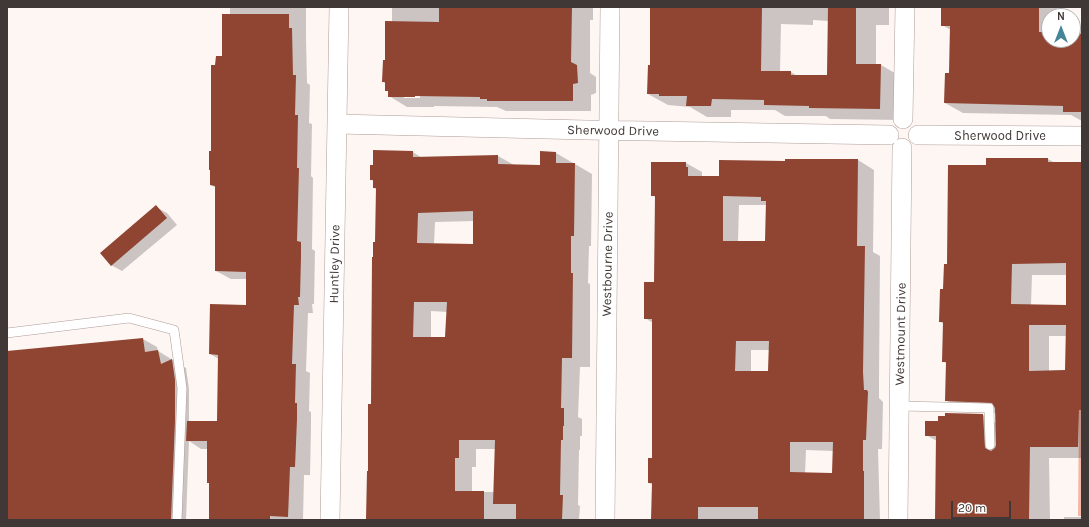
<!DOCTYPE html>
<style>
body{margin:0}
#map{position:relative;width:1089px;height:527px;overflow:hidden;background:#fef6f3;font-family:Karla,sans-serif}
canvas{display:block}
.frame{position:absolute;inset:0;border:8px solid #403836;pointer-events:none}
.north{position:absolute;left:1041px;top:8px;width:40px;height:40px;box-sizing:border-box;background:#fff;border:1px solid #b3afaf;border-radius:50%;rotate:0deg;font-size:11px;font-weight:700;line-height:16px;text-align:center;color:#403836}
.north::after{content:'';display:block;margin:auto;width:14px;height:18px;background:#448697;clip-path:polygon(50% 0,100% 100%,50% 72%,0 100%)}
.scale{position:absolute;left:951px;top:501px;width:60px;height:18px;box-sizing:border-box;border:2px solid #403836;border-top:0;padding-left:5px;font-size:12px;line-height:14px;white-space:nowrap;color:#403836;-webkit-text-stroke:3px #fff;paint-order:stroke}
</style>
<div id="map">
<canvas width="1089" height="527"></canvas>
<div class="frame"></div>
<div class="north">N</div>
<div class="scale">20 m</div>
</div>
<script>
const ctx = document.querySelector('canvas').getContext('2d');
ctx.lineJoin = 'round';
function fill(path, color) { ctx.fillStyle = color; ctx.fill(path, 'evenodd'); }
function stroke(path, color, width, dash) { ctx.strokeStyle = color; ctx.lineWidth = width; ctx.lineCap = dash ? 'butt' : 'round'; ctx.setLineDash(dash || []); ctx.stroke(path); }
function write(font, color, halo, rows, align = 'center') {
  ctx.font = font + ' Karla,sans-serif'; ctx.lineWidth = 4; ctx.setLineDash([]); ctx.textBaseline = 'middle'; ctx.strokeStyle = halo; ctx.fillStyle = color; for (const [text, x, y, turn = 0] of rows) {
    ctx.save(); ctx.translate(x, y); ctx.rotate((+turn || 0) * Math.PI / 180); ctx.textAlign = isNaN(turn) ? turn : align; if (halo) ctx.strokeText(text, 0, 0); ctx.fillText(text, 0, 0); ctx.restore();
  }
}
fill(new Path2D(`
 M 1079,410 L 1082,410 L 1082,516 L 1078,516 Z`), '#f5b6a5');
fill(new Path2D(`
 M 230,7 L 306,7 L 306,37 L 307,83 L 310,85 L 309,123 L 312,124 L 311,176 L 313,178 L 312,249 L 315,251 L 314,304 L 312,304 L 313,313 L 308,313 L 306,371 L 310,373 L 309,411 L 311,412 L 311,428 L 310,475 L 304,475 L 303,520 L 210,520 L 208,449 L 201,449 L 189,441 L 186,520 L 7,520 L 7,352 L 143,339 L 157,347 L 158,351 L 186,368 L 189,389 L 189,422 L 218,422 L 219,359 L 210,354 L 247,306 L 247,279 L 231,279 L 216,271 L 216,188 L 211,185 L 216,66 L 223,57 L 230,15 Z
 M 392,7 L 593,7 L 593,20 L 590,20 L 590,73 L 596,77 L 596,93 L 591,95 L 591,111 L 506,111 L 497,107 L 434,106 L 434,107 L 407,107 L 389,96 L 389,91 L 386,90 L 386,84 L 383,82 L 392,22 ZM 404,96 L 420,96 L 420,98 L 404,98 Z
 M 650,7 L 889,7 L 889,25 L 876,25 L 876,65 L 881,65 L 900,76 L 900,120 L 830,119 L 826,116 L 785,116 L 775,110 L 731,110 L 731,117 L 707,117 L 690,107 L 668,105 L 648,94 L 651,66 ZM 813,20 L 828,21 L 828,76 L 797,76 L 791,72 L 780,72 L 781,24 L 813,25 Z
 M 942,7 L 1057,7 L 1057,16 L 1049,16 L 1049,40 L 1073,40 L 1073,26 L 1082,26 L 1082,121 L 1071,115 L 963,113 L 945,103 L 950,74 L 951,30 L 942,25 Z
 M 413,152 L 422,158 L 498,156 L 514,165 L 541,166 L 556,153 L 592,174 L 591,246 L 589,246 L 588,283 L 590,284 L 590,367 L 580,367 L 578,417 L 582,419 L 582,436 L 580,436 L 580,450 L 579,450 L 578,505 L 580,506 L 579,520 L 367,520 L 372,405 L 377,190 L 374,188 L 374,181 L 371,180 L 374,166 ZM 474,221 L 474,245 L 434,244 L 435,222 ZM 431,311 L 447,312 L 446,338 L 431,338 ZM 476,449 L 496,449 L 495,492 L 472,492 L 472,467 L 476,467 Z
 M 1048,159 L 1055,163 L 1082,163 L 1082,458 L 1049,458 L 1050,520 L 936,520 L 937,441 L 926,435 L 939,422 L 983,415 L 996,423 L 996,413 L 966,412 L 946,400 L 947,364 L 943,361 L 944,324 L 940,322 L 947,265 L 987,166 ZM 1032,275 L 1067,275 L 1067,306 L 1031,305 ZM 1049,336 L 1066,336 L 1066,371 L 1049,371 Z
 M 858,160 L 874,170 L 873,252 L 880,256 L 879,381 L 879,398 L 883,402 L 882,449 L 878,449 L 880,520 L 652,520 L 653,485 L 649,483 L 652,459 L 653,323 L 645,318 L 655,283 L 656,198 L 652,195 L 686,163 L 702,172 L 702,176 L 703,177 L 720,177 L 786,162 ZM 739,205 L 766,205 L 766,242 L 738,242 ZM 751,350 L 770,350 L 769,372 L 751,372 ZM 806,450 L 834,451 L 833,474 L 805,474 Z
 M 156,207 L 167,213 L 177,225 L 122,271 L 111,265 Z
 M 1064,517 L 1082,517 L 1082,520 L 1064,520 Z`), '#0003');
fill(new Path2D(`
 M 439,7 L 572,7 L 571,62 L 577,65 L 578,83 L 573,84 L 573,101 L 487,101 L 487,99 L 480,99 L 480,97 L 415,96 L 415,97 L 388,97 L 388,91 L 385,91 L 385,82 L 382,82 L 383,60 L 385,60 L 385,21 L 439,22 Z
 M 650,7 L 762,7 L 761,71 L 791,71 L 791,75 L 827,75 L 828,7 L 856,7 L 856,64 L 881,64 L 880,109 L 809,108 L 809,106 L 764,105 L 764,100 L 712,99 L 711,106 L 686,106 L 687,96 L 659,96 L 659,94 L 647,94 L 648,65 L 650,65 Z
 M 941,7 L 1039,7 L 1039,32 L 1049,32 L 1049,40 L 1073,40 L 1073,33 L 1082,34 L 1082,112 L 1063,112 L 1063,106 L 944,103 L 945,73 L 949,73 L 950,26 L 941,26 Z
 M 222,14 L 289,14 L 289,28 L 292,28 L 293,75 L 296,75 L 295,115 L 298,115 L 297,168 L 299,168 L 297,241 L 301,242 L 301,257 L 300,297 L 298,297 L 299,305 L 294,305 L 292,364 L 296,364 L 295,403 L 297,403 L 297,419 L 295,467 L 290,467 L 288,517 L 270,516 L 270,519 L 253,519 L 253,520 L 209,520 L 209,483 L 207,483 L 207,441 L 186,441 L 187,421 L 217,421 L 218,355 L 209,354 L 210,304 L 246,305 L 246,272 L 215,271 L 215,186 L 210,185 L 210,170 L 209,170 L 209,151 L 211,151 L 211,65 L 215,65 L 216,56 L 222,56 Z
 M 373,150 L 413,151 L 413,157 L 498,155 L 498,164 L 540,165 L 540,151 L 556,152 L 556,163 L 575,163 L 574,236 L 571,236 L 571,273 L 573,273 L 572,358 L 562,358 L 561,408 L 564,408 L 564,426 L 563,426 L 563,440 L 561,440 L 560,495 L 563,495 L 562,520 L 516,520 L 516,504 L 493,504 L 495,440 L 459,440 L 459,458 L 455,458 L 455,491 L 484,491 L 484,520 L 366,520 L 367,471 L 368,471 L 368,404 L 371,404 L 372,257 L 373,257 L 373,242 L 375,242 L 376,188 L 373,188 L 373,180 L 370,180 L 370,165 L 373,165 ZM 473,211 L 473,244 L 417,243 L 418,213 ZM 414,302 L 447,302 L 445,337 L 413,337 Z
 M 986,158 L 1048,158 L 1048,162 L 1082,162 L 1082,410 L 1079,410 L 1078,447 L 1030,447 L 1029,520 L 935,520 L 936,436 L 925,436 L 925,421 L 938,421 L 938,416 L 945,416 L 945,413 L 983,414 L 985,448 L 991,451 L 995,448 L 996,445 L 995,408 L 992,403 L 945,401 L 946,362 L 942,362 L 943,322 L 939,322 L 940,289 L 943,289 L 944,264 L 947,264 L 948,165 L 986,165 ZM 1066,263 L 1066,305 L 1011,304 L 1012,264 ZM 1029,325 L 1066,325 L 1065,370 L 1029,371 Z
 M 785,159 L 858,159 L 857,246 L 865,246 L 863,372 L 864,390 L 867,390 L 868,392 L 866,440 L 863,440 L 863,471 L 864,471 L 864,520 L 758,520 L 758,507 L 698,507 L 698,520 L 651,520 L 652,483 L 648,483 L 648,458 L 652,458 L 652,319 L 644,319 L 644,282 L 654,282 L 655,196 L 651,196 L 651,162 L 686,162 L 686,167 L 688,167 L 688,176 L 719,176 L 719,160 L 785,161 ZM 723,196 L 761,197 L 761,201 L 766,201 L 765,241 L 723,241 ZM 736,341 L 769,341 L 768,371 L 735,371 ZM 790,442 L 833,442 L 832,473 L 790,472 Z
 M 156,205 L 167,218 L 111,266 L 100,253 Z
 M 143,338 L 145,352 L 158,350 L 161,364 L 172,359 L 175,380 L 175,421 L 171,520 L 7,520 L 7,351 Z`), '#8f4531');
const lane = new Path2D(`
 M 7,333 L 129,318 L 174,330 L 182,388 L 177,520
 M 900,406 L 989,408 L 990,445`);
const street = new Path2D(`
 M 903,119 L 905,7
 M 337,124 L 587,130 L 889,135
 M 918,135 L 1082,136
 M 330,520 L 339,7
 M 605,520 L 610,7
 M 898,520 L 902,148`);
stroke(lane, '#af9c97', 10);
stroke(street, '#af9c97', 20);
stroke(lane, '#fff', 9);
stroke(street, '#fff', 19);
write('13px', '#403836', '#fff', [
 ["Sherwood Drive",613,131,1],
 ["Sherwood Drive",1000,136],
 ["Huntley Drive",335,264,-89],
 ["Westbourne Drive",608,264,-89],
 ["Westmount Drive",901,334,-89]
]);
</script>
